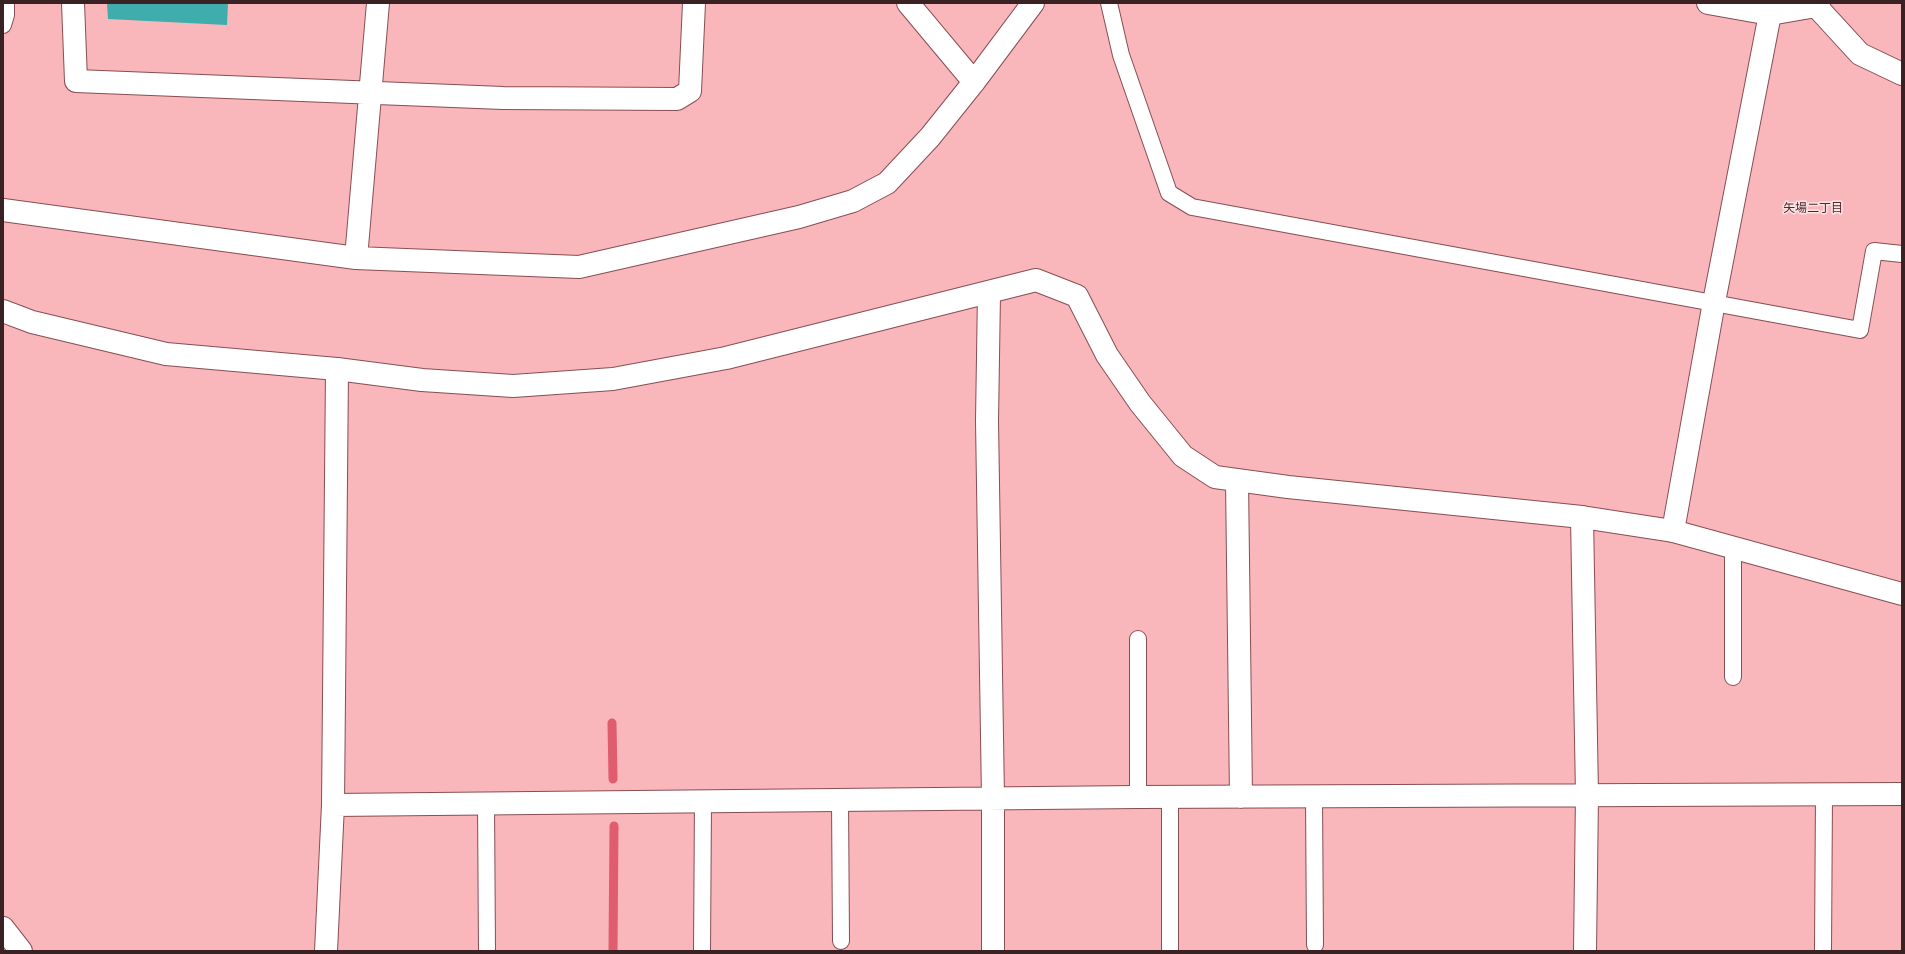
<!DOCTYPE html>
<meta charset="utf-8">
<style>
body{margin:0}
#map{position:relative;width:1905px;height:954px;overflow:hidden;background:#f9b6bb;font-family:Literata,serif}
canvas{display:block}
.frame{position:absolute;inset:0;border:4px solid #3a2123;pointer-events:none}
</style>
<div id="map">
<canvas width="1905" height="954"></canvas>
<div class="frame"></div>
</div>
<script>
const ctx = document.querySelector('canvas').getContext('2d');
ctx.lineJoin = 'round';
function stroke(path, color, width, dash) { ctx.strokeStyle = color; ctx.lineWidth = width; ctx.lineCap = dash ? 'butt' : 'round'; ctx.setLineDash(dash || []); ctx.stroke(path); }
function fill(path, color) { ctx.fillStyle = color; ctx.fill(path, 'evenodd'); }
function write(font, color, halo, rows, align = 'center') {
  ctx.font = font + ' Literata,"Noto Sans JP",serif'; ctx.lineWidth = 3; ctx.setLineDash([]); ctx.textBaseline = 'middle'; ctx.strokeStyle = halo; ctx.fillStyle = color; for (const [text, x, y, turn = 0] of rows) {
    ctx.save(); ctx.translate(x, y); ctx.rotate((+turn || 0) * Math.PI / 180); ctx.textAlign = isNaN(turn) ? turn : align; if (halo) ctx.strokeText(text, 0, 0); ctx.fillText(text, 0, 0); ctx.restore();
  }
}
stroke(new Path2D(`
 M 612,723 L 613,779
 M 613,951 L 614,826`), '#e05c6f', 9);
fill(new Path2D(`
 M 107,3 L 228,3 L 227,25 L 108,19 Z`), '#3eadac');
const lane = new Path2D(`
 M 1109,3 L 1121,55 L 1169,193 L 1192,207 L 1860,330 L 1874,251 L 1902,254
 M 3,25 L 6,15 L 6,3
 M 1733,548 L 1733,677
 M 1138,797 L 1138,639
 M 1170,797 L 1170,951
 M 1314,797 L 1315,945
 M 840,800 L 841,941
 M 486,804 L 487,951
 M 1823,950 L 1824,794
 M 702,951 L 703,801`);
const street = new Path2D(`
 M 73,3 L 76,81 L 503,98 L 677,99 L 690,91 L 694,3
 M 908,3 L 974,82
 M 1708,3 L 1770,14 L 1816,6 L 1819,3
 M 1816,6 L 1860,54 L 1902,74
 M 1770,14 L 1714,302 L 1673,531 L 1902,594
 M 3,210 L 356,258 L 579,267 L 799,217 L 853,201 L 887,183 L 930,137 L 974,82 L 1033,3
 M 356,258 L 378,3
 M 989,293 L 987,421 L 993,799 L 993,951
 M 1237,481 L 1241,797
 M 1582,517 L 1587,795 L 1585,951
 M 333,805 L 1138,797 L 1902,794
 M 326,951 L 333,805 L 337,369`);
const secondary = new Path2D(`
 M 3,311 L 32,322 L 166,354 L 337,369 L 422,380 L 513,386 L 613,379 L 726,358 L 1036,280 L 1077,296 L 1107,355 L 1140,403 L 1183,456 L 1215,477 L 1288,487 L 1582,517 L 1673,531
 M 3,928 L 21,951`);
stroke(lane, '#874e53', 18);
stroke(street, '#874e53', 24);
stroke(secondary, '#874e53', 24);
stroke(lane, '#fff', 16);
stroke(street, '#fff', 22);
stroke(secondary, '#fff', 22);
write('12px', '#57232a', '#fae5e6', [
 ["矢場二丁目",1813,208]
]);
</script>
